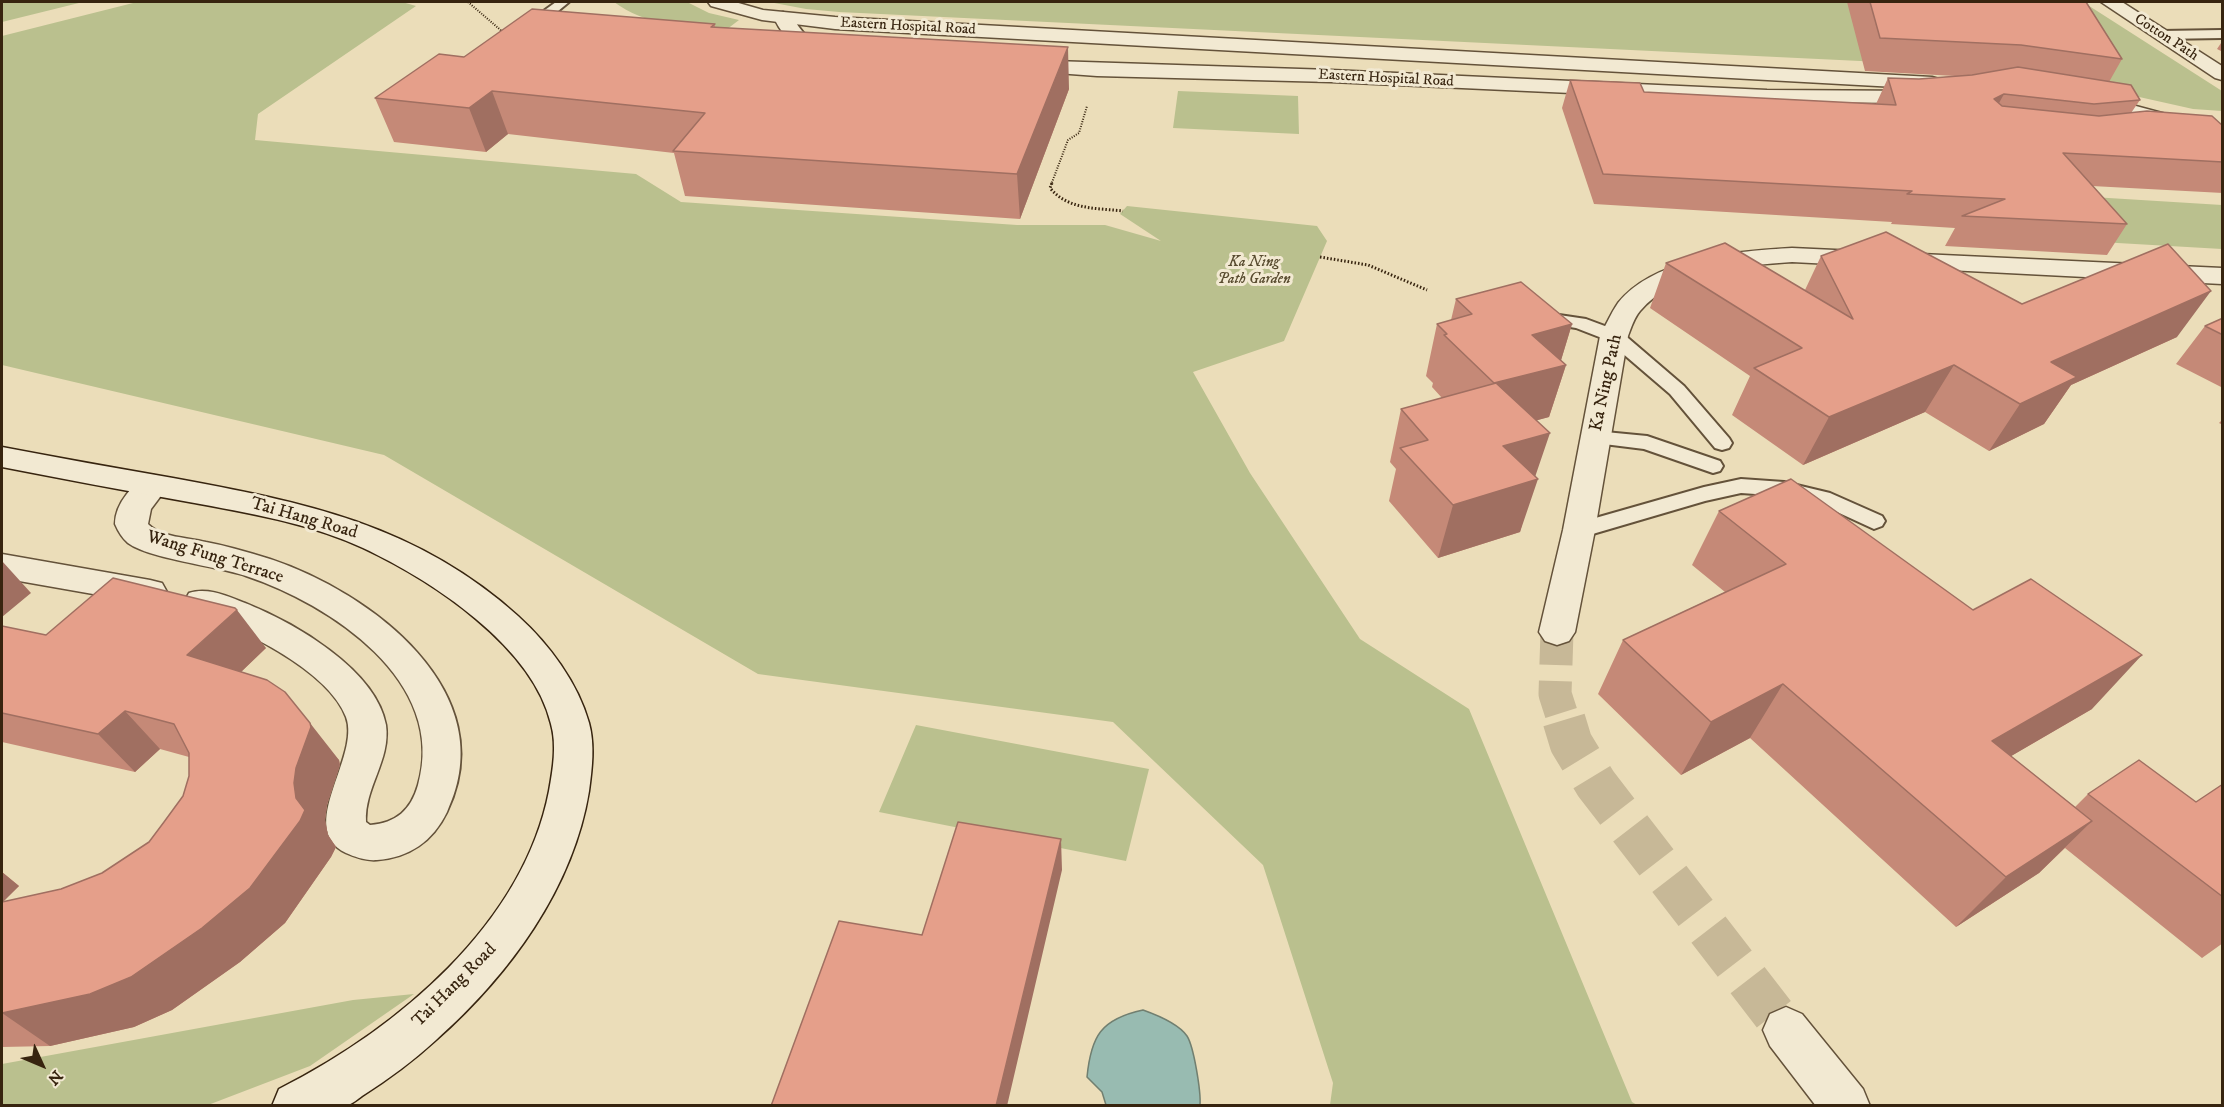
<!DOCTYPE html>
<style>
body{margin:0}
#map{position:relative;width:2224px;height:1107px;overflow:hidden;background:#ebddb9;font-family:"IM FELL DW Pica",serif}
canvas{display:block}
.frame{position:absolute;inset:0;border:3px solid #37240f;pointer-events:none}
.north{position:absolute;left:12px;top:1035px;width:60px;height:60px;-webkit-text-stroke:4px #f2e9d2;paint-order:stroke;rotate:134deg;font-size:16px;font-weight:700;line-height:24px;text-align:center;color:#37240f}
.north::after{content:'';display:block;margin:auto;width:21px;height:27px;background:#37240f;clip-path:polygon(50% 0,100% 100%,50% 72%,0 100%)}
</style>
<div id="map">
<canvas width="2224" height="1107"></canvas>
<div class="frame"></div>
<div class="north">N</div>
</div>
<script>
const ctx = document.querySelector('canvas').getContext('2d');
ctx.lineJoin = 'round';
function fill(path, color) { ctx.fillStyle = color; ctx.fill(path, 'evenodd'); }
function stroke(path, color, width, dash) { ctx.strokeStyle = color; ctx.lineWidth = width; ctx.lineCap = dash ? 'butt' : 'round'; ctx.setLineDash(dash || []); ctx.stroke(path); }
function write(font, color, halo, rows, align = 'center') {
  ctx.font = font + ' "IM FELL DW Pica",serif'; ctx.lineWidth = 6; ctx.setLineDash([]); ctx.textBaseline = 'middle'; ctx.strokeStyle = halo; ctx.fillStyle = color; for (const [text, x, y, turn = 0] of rows) {
    ctx.save(); ctx.translate(x, y); ctx.rotate((+turn || 0) * Math.PI / 180); ctx.textAlign = isNaN(turn) ? turn : align; if (halo) ctx.strokeText(text, 0, 0); ctx.fillText(text, 0, 0); ctx.restore();
  }
}
fill(new Path2D(`
 M 2,2 L 83,2 L 2,22 Z
 M 137,2 L 402,2 L 416,6 L 258,114 L 255,140 L 636,174 L 681,202 L 1017,225 L 1105,225 L 1161,241 L 1120,214 L 1127,206 L 1317,226 L 1327,241 L 1284,341 L 1193,372 L 1250,473 L 1360,639 L 1469,709 L 1632,1102 L 1637,1105 L 1330,1105 L 1333,1083 L 1263,865 L 1113,722 L 758,674 L 384,455 L 2,365 L 2,36 Z
 M 614,2 L 687,2 L 709,13 L 739,20 L 722,33 C 685,28 645,25 614,2 Z
 M 769,2 L 2083,2 L 2222,91 L 2222,111 L 2193,109 L 2081,84 L 1881,62 L 839,12 L 806,9 Z
 M 1178,91 L 1298,96 L 1299,134 L 1173,128 Z
 M 2060,195 L 2222,205 L 2222,249 L 2100,242 Z
 M 916,725 L 1149,769 L 1126,861 L 879,812 Z
 M 414,994 L 310,1066 L 208,1105 L 2,1105 L 2,1064 L 353,1000 Z`), '#bac08e');
const water = new Path2D(`
 M 1143,1010 C 1157,1015 1178,1023 1187,1036 C 1194,1047 1201,1092 1200,1105 L 1106,1105 L 1102,1092 L 1087,1077 C 1091,1036 1101,1019 1143,1010 Z`);
fill(water, '#98bbb1');
stroke(water, '#717f70', 1.5);
stroke(new Path2D(`
 M 1557,632 L 1555,694 L 1564,722`), '#c7b897', 33, [33, 16]);
stroke(new Path2D(`
 M 1564,720 L 1571,743 L 1596,784 L 1786,1030`), '#c7b897', 43, [43, 21]);
const service = new Path2D(`
 M 556,2 L 569,2 L 546,21 L 550,24 L 548,27 L 531,26 L 529,23 L 531,20 Z
 M 2222,30 L 2222,38 L 2162,39 L 2156,35 L 2162,31 Z
 M 1539,312 L 1586,319 L 1621,332 L 1684,386 L 1729,438 L 1732,443 L 1729,448 L 1722,450 L 1715,448 L 1670,394 L 1607,340 L 1576,328 L 1533,321 L 1530,317 L 1533,313 Z
 M 1595,431 L 1647,436 L 1720,461 L 1723,466 L 1720,471 L 1713,473 L 1644,449 L 1588,442 L 1585,437 L 1588,432 Z
 M 1741,479 L 1784,482 L 1830,493 L 1882,516 L 1885,521 L 1882,526 L 1874,529 L 1824,506 L 1784,496 L 1741,493 L 1705,501 L 1579,538 L 1571,535 L 1568,530 L 1571,525 L 1704,487 Z`);
const minor = new Path2D(`
 M 2101,2 L 2122,2 L 2222,66 L 2222,80 L 2215,78 Z
 M 783,12 C 796,16 800,35 815,42 C 823,46 833,45 838,52 L 835,56 C 807,63 785,41 774,18 L 776,14 Z
 M 1023,60 L 1331,70 L 1767,90 L 1924,91 L 1931,93 L 1934,97 L 1931,101 L 1924,103 L 1767,102 L 1331,82 L 1097,76 L 1016,70 L 1013,66 L 1016,62 Z
 M 1792,248 L 2222,268 L 2222,284 L 1792,262 C 1741,266 1676,269 1640,311 C 1634,318 1631,328 1628,336 L 1595,530 L 1575,632 L 1569,641 L 1557,645 L 1545,641 L 1539,632 L 1563,530 L 1600,336 C 1606,325 1611,313 1618,303 C 1655,257 1738,251 1792,248 Z
 M 153,475 L 164,478 L 169,485 L 151,509 L 148,524 C 162,538 187,537 206,542 C 227,546 248,552 270,559 C 370,592 505,692 447,812 C 433,841 409,858 377,860 C 366,861 355,857 346,853 C 295,828 361,757 346,717 C 328,669 235,625 189,611 L 184,602 L 189,593 C 208,587 227,596 245,603 C 293,622 376,669 386,725 C 391,760 364,788 366,822 L 370,825 C 396,823 411,810 418,785 C 448,681 330,604 246,576 C 216,566 150,559 128,543 C 122,538 118,531 115,524 C 115,504 134,480 153,475 Z
 M 2,554 L 150,580 L 162,583 L 167,592 L 162,601 L 150,604 L 2,578 Z
 M 1786,1007 L 1802,1014 L 1863,1089 L 1870,1106 L 1816,1106 L 1770,1046 L 1763,1030 L 1770,1014 Z`);
const tertiary = new Path2D(`
 M 708,2 L 735,2 L 763,10 L 835,17 L 1932,77 L 1939,79 L 1942,83 L 1939,87 L 1932,89 L 835,29 L 762,20 L 711,6 Z
 M 2091,94 L 2222,129 L 2222,141 L 2084,104 L 2081,100 L 2084,96 Z`);
const secondary = new Path2D(`
 M 2,447 C 59,458 116,468 173,478 C 303,502 416,524 518,616 C 549,644 578,683 589,723 C 595,745 592,769 589,791 C 573,889 509,975 436,1040 C 413,1061 389,1079 362,1096 C 358,1099 352,1104 346,1106 C 332,1107 290,1106 272,1106 L 279,1089 C 396,1030 523,925 549,791 C 553,769 557,745 551,724 C 533,646 431,580 363,548 C 309,523 248,513 189,502 C 127,491 64,479 2,467 Z`);
stroke(service, '#64523a', 4);
stroke(minor, '#64523a', 3);
stroke(tertiary, '#64523a', 3);
stroke(secondary, '#37240f', 3);
stroke(new Path2D(`
 M 468,2 L 504,33
 M 1051,185 L 1068,140 L 1079,133 L 1087,106`), '#37240f', 2, [1, 1.5]);
stroke(new Path2D(`
 M 1052,183 L 1050,188 C 1068,210 1097,208 1123,211
 M 1320,257 L 1368,265 L 1427,290`), '#37240f', 3, [1.5, 2]);
fill(service, '#f2e9d2');
fill(minor, '#f2e9d2');
fill(tertiary, '#f2e9d2');
fill(secondary, '#f2e9d2');
fill(new Path2D(`
 M 1847,2 L 2086,2 L 2122,59 L 2109,82 L 2140,100 L 2131,113 L 2223,126 L 2223,193 L 2092,186 L 2127,224 L 2107,255 L 1945,246 L 1955,228 L 1891,224 L 1892,222 L 1594,204 L 1562,108 L 1570,80 L 1644,92 L 1876,104 L 1888,78 L 1919,79 L 1955,76 L 1865,71 Z
 M 715,24 L 715,27 L 1069,89 L 1020,219 L 685,196 L 674,153 L 508,134 L 486,152 L 394,142 L 375,98 L 464,57 Z
 M 2223,40 L 2223,52 L 2217,49 Z
 M 1821,256 L 2022,304 L 2177,337 L 2071,385 L 2044,424 L 1989,451 L 1925,412 L 1803,465 L 1732,415 L 1750,376 L 1650,308 L 1666,263 L 1805,290 Z
 M 1456,299 L 1572,324 L 1561,360 L 1566,365 L 1549,417 L 1537,420 L 1535,477 L 1520,532 L 1438,558 L 1389,501 L 1396,469 L 1390,462 L 1401,409 L 1442,398 L 1432,387 L 1433,383 L 1426,376 L 1437,324 L 1451,320 Z
 M 2223,318 L 2223,388 L 2176,364 L 2205,326 Z
 M 2223,419 L 2223,425 L 2219,423 Z
 M 1719,511 L 2092,709 L 2011,756 L 2075,807 L 2088,794 L 2196,802 L 2223,784 L 2223,943 L 2202,958 L 2065,848 L 2039,873 L 1956,927 L 1750,738 L 1681,775 L 1598,694 L 1623,640 L 1725,592 L 1692,565 Z
 M 2,626 L 46,635 L 266,648 L 241,672 L 339,760 L 340,765 L 327,805 L 325,820 L 328,835 L 336,847 L 331,857 L 285,923 L 240,962 L 172,1010 L 134,1027 L 50,1046 L 2,1047 L 2,872 L 19,886 L 2,902 L 61,889 L 102,873 L 149,842 L 164,822 L 183,796 L 189,776 L 189,757 L 160,749 L 135,772 L 2,742 Z`), '#c58977');
fill(new Path2D(`
 M 1068,47 L 1069,89 L 1020,219 L 1017,174 Z
 M 492,91 L 508,134 L 486,152 L 469,108 Z
 M 2004,94 L 1988,123 L 1994,99 Z
 M 2211,291 L 2177,337 L 2071,385 L 2044,424 L 1989,451 L 2020,404 L 2051,362 Z
 M 1572,324 L 1559,367 L 1566,365 L 1549,417 L 1480,436 L 1494,383 L 1532,335 Z
 M 1954,365 L 1925,412 L 1803,465 L 1829,417 Z
 M 1550,433 L 1534,480 L 1538,479 L 1520,532 L 1438,558 L 1453,505 L 1503,446 Z
 M 2,561 L 31,593 L 2,617 Z
 M 237,610 L 266,648 L 219,693 L 187,655 Z
 M 2142,655 L 2092,709 L 1946,794 L 1992,741 Z
 M 1783,684 L 1750,738 L 1681,775 L 1711,722 Z
 M 125,711 L 160,749 L 135,772 L 98,734 Z
 M 310,723 L 339,760 L 340,765 L 327,805 L 325,820 L 328,835 L 336,847 L 331,857 L 285,923 L 240,962 L 172,1010 L 134,1027 L 50,1046 L 2,1013 L 296,798 L 294,783 L 296,768 Z
 M 2092,821 L 2039,873 L 1956,927 L 2006,877 Z
 M 1061,839 L 1062,870 L 1007,1106 L 996,1106 Z
 M 2,872 L 19,886 L 2,903 Z`), '#a06f61');
const building = new Path2D(`
 M 1870,2 L 2086,2 L 2122,59 L 2021,45 L 1880,38 Z
 M 532,9 L 715,24 L 711,27 L 1068,47 L 1017,174 L 673,151 L 705,113 L 492,91 L 469,108 L 375,98 L 439,54 L 464,57 Z
 M 2018,67 L 2131,85 L 2140,100 L 2094,104 L 2004,94 L 1994,99 L 2002,106 L 2099,116 L 2147,111 L 2212,116 L 2223,126 L 2223,162 L 2063,153 L 2127,224 L 1962,216 L 2005,199 L 1907,194 L 1912,191 L 1603,174 L 1570,80 L 1640,83 L 1644,92 L 1896,105 L 1888,78 L 1919,79 L 1972,75 Z
 M 1886,232 L 2022,304 L 2168,244 L 2211,291 L 2051,362 L 2077,377 L 2020,404 L 1954,365 L 1829,417 L 1754,368 L 1802,348 L 1666,263 L 1725,243 L 1853,319 L 1821,256 Z
 M 1521,282 L 1572,324 L 1532,335 L 1566,365 L 1494,383 L 1444,335 L 1447,334 L 1437,324 L 1472,314 L 1456,299 Z
 M 2223,318 L 2223,335 L 2205,326 Z
 M 1496,383 L 1550,433 L 1503,446 L 1538,479 L 1453,505 L 1400,448 L 1428,440 L 1401,409 Z
 M 1791,479 L 1973,610 L 2031,579 L 2142,655 L 1992,741 L 2092,821 L 2006,877 L 1783,684 L 1711,722 L 1623,640 L 1786,564 L 1719,511 Z
 M 113,578 L 235,608 L 237,610 L 187,655 L 267,680 L 285,692 L 310,723 L 311,727 L 296,768 L 294,783 L 296,798 L 305,810 L 300,821 L 250,888 L 202,928 L 131,977 L 90,994 L 2,1013 L 2,902 L 61,889 L 102,873 L 149,842 L 164,822 L 183,796 L 189,776 L 189,753 L 174,724 L 125,711 L 98,734 L 2,713 L 2,626 L 46,635 Z
 M 2139,760 L 2196,802 L 2223,784 L 2223,897 L 2088,794 Z
 M 958,822 L 1061,839 L 996,1106 L 771,1106 L 839,921 L 922,935 Z`);
fill(building, '#e59f8a');
stroke(building, '#a06f61', 1.5);
write('15px', '#37240f', '#f2e9d2', [
 ["Eastern Hospital Road",908,27,3],
 ["Cotton Path",2166,38,33],
 ["Eastern Hospital Road",1386,79,3]
]);
write('italic 15px', '#584b2f', '#f2e9d2', [
 ["Ka Ning",1254,263],
 ["Path Garden",1254,280]
]);
write('18px', '#37240f', '#f2e9d2', [
 ["Ka Ning Path",1607,383,-78],
 ["Tai Hang Road",304,519,16],
 ["Wang Fung Terrace",215,558,17],
 ["Tai Hang Road",455,986,-45]
]);
</script>
